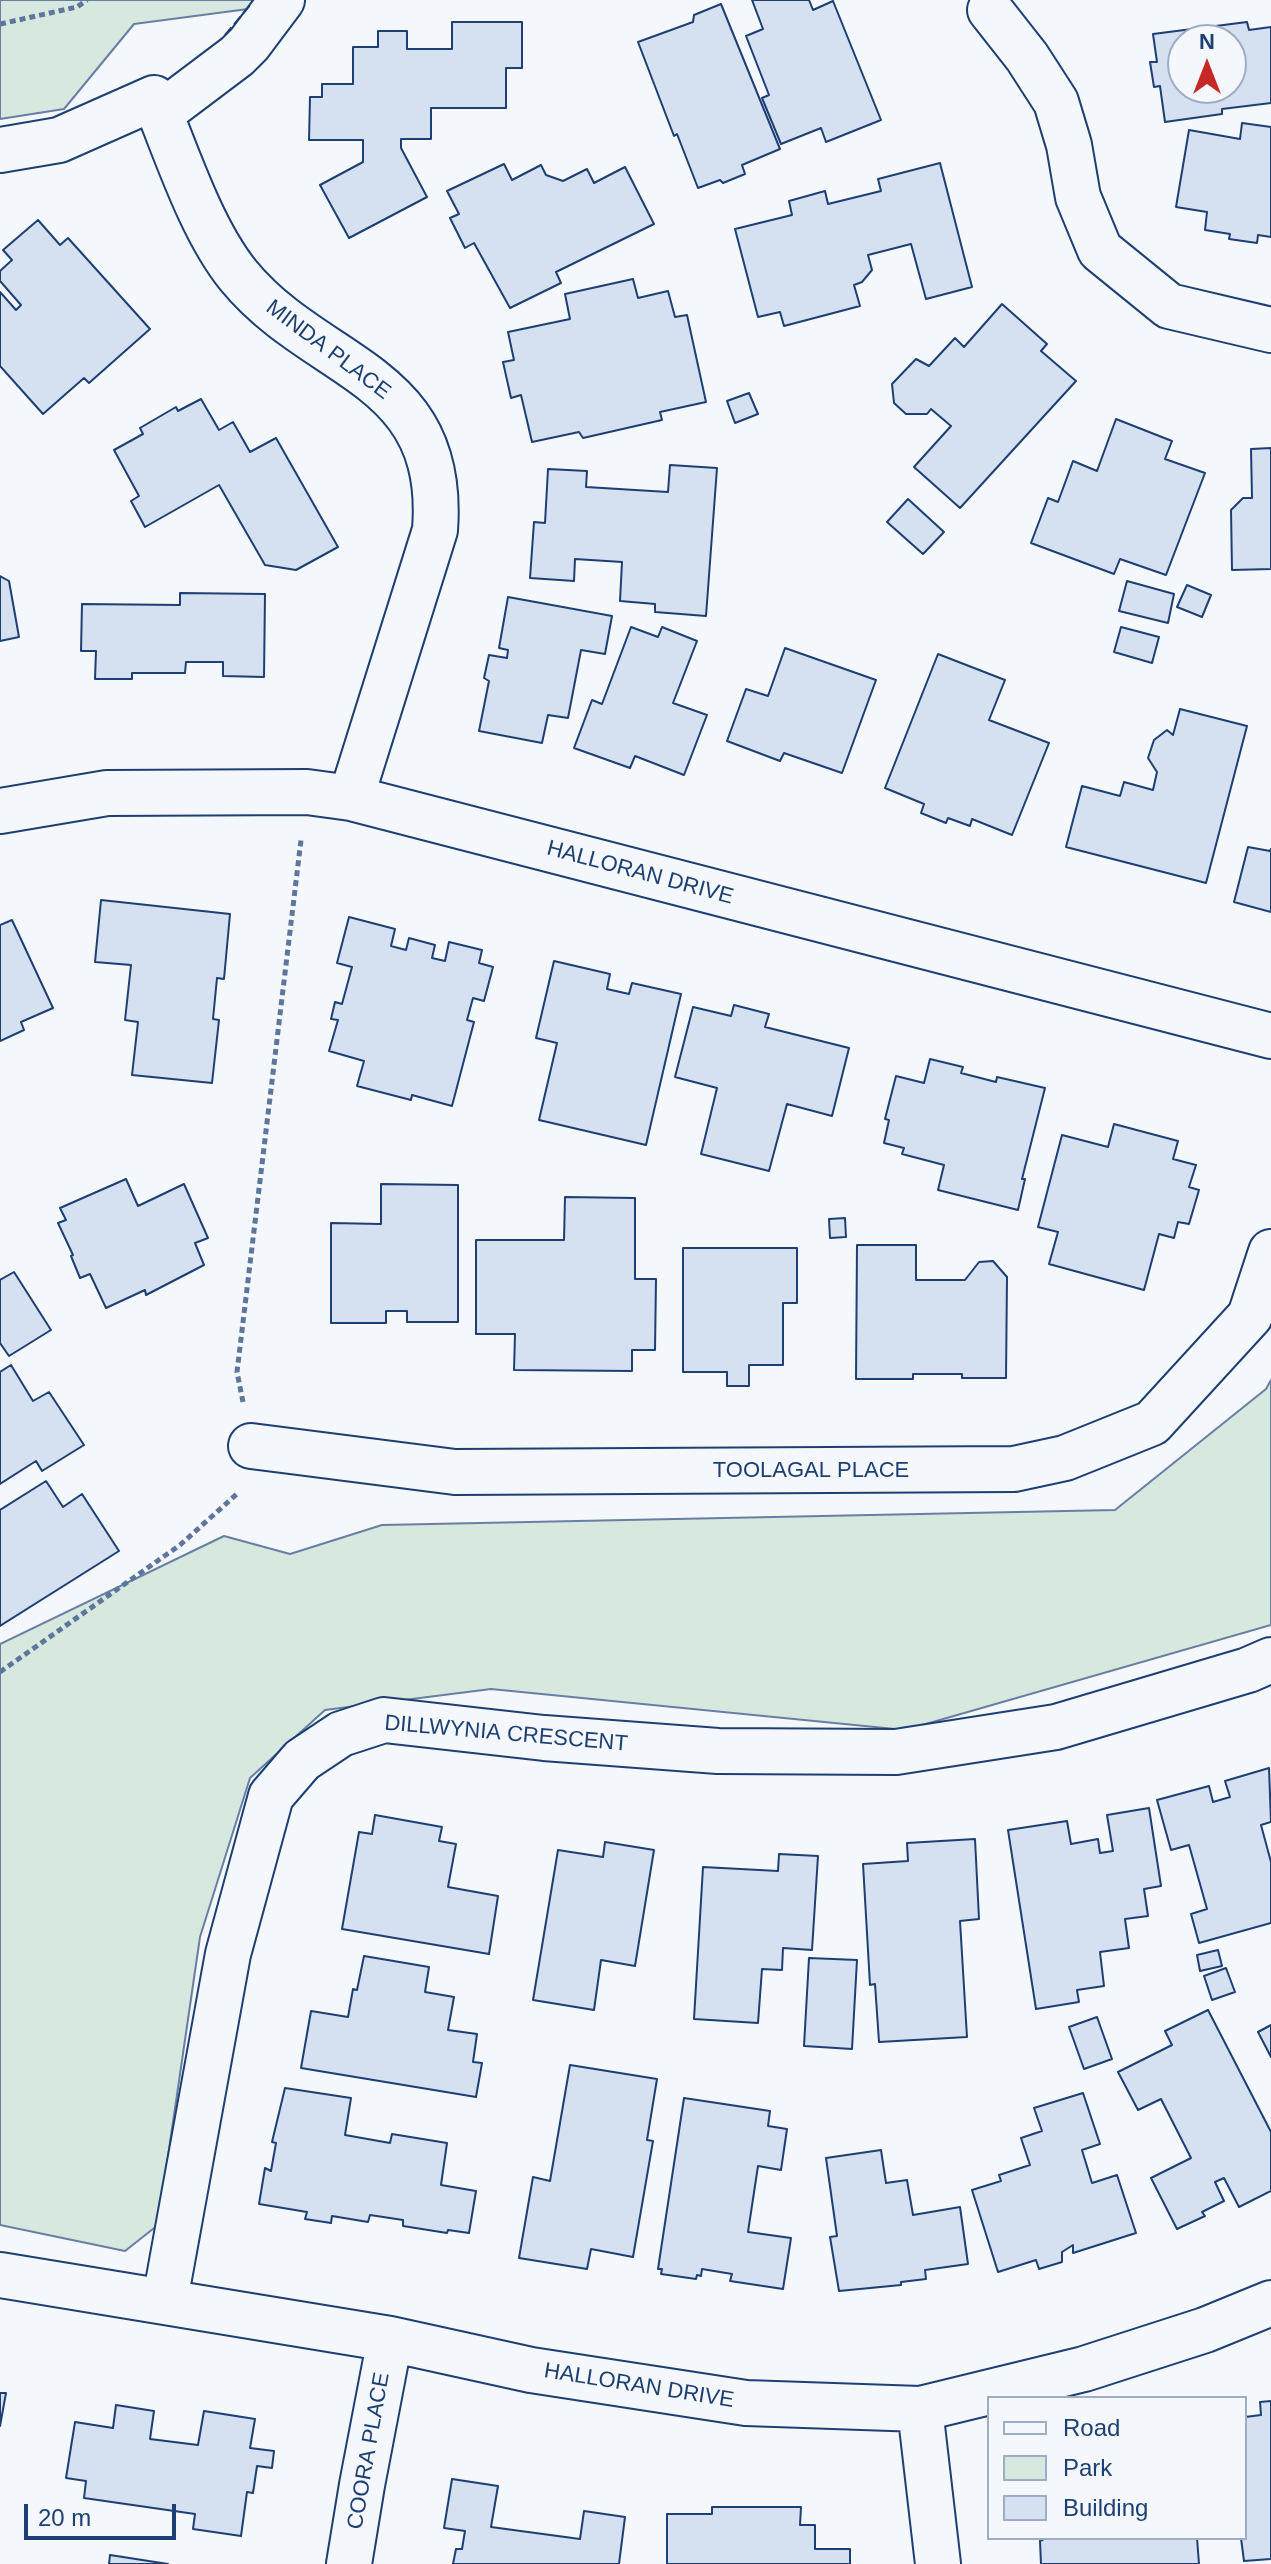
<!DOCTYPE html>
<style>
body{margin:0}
#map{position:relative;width:1271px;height:2564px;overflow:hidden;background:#f4f7fb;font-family:Helvetica,sans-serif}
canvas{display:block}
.legend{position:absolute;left:987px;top:2396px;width:260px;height:144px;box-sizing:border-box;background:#f4f7fb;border:2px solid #9eadc5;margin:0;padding:10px 14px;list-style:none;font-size:24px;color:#1d3f73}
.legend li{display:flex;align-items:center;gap:16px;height:40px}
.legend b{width:40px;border:2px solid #9eadc5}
.north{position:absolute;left:1167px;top:24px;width:80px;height:80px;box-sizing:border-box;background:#f4f7fb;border:2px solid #9eadc5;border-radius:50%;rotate:0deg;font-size:22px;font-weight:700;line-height:32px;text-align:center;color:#1d3f73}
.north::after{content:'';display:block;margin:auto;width:28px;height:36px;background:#c62828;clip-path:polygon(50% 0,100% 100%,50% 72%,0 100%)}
.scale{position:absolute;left:24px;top:2504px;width:152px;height:36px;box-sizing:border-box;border:4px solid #1d3f73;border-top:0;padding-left:10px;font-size:24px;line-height:28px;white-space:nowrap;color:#1d3f73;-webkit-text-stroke:6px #f4f7fb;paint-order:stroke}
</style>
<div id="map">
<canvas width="1271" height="2564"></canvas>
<ul class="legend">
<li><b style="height:10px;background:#f4f7fb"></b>Road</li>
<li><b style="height:22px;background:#d7e8df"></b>Park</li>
<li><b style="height:22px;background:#d5e0f0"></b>Building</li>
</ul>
<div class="north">N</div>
<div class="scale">20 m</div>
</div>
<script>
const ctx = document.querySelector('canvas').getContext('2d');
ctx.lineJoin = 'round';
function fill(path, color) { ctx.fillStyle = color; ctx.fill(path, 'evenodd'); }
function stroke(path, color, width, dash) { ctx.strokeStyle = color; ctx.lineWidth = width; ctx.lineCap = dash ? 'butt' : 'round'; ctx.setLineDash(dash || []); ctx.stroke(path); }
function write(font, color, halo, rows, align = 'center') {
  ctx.font = font + ' Helvetica,sans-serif'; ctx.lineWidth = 6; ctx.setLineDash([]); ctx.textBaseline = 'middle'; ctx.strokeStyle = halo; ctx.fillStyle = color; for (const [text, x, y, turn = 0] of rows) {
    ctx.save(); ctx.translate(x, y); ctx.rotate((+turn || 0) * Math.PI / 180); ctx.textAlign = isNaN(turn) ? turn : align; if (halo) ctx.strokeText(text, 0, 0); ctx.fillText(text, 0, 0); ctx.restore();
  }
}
const green = new Path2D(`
 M 0,0 L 255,0 L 248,9 L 134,24 L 64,109 L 0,119 Z
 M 1271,1380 L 1271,1625 L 905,1730 L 491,1689 L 325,1710 L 250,1778 L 200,1937 L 158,2225 L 125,2251 L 0,2225 L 0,1644 L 224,1536 L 290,1554 L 382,1525 L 1115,1510 L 1266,1389 Z`);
fill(green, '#d7e8df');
stroke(green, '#687fa3', 2);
const building = new Path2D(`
 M 752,0 L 809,0 L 813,10 L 833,1 L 881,120 L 826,142 L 821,128 L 781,144 L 762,98 L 769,95 L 746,36 L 763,29 Z
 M 721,4 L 780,149 L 742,165 L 745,174 L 723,183 L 720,180 L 698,188 L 677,134 L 674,136 L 638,42 L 693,22 L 694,15 Z
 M 452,22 L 522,22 L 522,68 L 506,68 L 506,108 L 431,108 L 431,139 L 401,139 L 401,148 L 427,197 L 349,238 L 320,185 L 363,162 L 363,140 L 309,140 L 310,97 L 322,97 L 322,84 L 353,84 L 353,47 L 378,47 L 378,31 L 407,31 L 407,49 L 452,49 Z
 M 1247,22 L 1249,30 L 1271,27 L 1271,103 L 1222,109 L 1222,114 L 1165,122 L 1160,86 L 1154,87 L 1150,62 L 1157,62 L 1153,34 ZM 1183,40 L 1231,40 L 1231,88 L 1183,88 Z
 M 1242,123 L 1271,127 L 1271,237 L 1258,235 L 1257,243 L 1229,239 L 1230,234 L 1205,230 L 1207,212 L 1176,207 L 1189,130 L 1240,139 Z
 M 940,163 L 972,287 L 926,299 L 911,244 L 868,255 L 872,270 L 862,282 L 854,285 L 860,306 L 784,326 L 780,312 L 758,317 L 735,229 L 792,215 L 789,201 L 825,191 L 828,204 L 881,191 L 878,179 Z
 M 504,164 L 512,180 L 541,165 L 546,175 L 563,181 L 587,169 L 594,183 L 625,167 L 654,224 L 556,272 L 561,283 L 510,308 L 474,243 L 465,248 L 450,218 L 459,214 L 447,191 Z
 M 38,220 L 60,245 L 68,238 L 150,329 L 89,383 L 84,378 L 43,414 L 0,366 L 0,292 L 16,310 L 21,305 L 0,281 L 0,271 L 12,260 L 3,250 Z
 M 633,279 L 638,298 L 668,291 L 675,317 L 687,315 L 706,402 L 660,412 L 662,420 L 583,438 L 579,432 L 532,442 L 521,395 L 511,398 L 503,362 L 514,360 L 508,332 L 570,319 L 565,294 Z
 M 1002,304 L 1047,344 L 1041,351 L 1076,381 L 960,508 L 914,467 L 951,426 L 931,409 L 927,414 L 906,414 L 894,403 L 892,384 L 916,359 L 929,366 L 955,338 L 964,347 Z
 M 749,393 L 758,414 L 735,423 L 727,401 Z
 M 201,399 L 219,430 L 233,422 L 250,452 L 276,438 L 338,547 L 296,570 L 265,565 L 219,485 L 145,527 L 131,501 L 139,496 L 114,450 L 143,434 L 140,428 L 176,407 L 178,411 Z
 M 1116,419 L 1172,441 L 1165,459 L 1205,473 L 1166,575 L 1120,559 L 1114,574 L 1031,543 L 1048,498 L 1058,502 L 1073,461 L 1097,471 Z
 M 1271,448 L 1271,569 L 1232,570 L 1231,510 L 1243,498 L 1252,498 L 1251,449 Z
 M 670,465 L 717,468 L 706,616 L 655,612 L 655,604 L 620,601 L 622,562 L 575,559 L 574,581 L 530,578 L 534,522 L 545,523 L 548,469 L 587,471 L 586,487 L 668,492 Z
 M 908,499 L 944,532 L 923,554 L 887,522 Z
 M 0,576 L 9,581 L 19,637 L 0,641 Z
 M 1127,581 L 1174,594 L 1168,623 L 1119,611 Z
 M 1187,585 L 1211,595 L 1202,617 L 1177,607 Z
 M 180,593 L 265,594 L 264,677 L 223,676 L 223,662 L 186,662 L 185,673 L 132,673 L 132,679 L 95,679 L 96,651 L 81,651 L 82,604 L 180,605 Z
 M 508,597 L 612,616 L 605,654 L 581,650 L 568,718 L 548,715 L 542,743 L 479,731 L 489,681 L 484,678 L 489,655 L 507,658 L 508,650 L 499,648 Z
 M 631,627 L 658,637 L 662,627 L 697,641 L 673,703 L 707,715 L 684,775 L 635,756 L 630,768 L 574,748 L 592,700 L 602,704 Z
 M 1121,627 L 1159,637 L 1152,663 L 1114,652 Z
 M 785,648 L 876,680 L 842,773 L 784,753 L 780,761 L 727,741 L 746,689 L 768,696 Z
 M 938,654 L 1005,680 L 989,720 L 1049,743 L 1012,835 L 972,819 L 970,826 L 948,818 L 946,823 L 921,813 L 924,804 L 885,788 Z
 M 1180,709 L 1247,726 L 1206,883 L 1066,847 L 1082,786 L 1120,796 L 1124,782 L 1153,790 L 1157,772 L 1148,758 L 1154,740 L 1167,730 L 1173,735 Z
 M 1248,847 L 1270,851 L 1271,849 L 1271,912 L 1234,902 Z
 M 101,900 L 230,914 L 224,979 L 217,978 L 213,1019 L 219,1020 L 212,1083 L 132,1075 L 138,1022 L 125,1020 L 131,965 L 95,962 Z
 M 349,917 L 395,929 L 391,946 L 406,950 L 409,938 L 435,945 L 432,958 L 445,961 L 449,942 L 482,950 L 479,963 L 493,967 L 484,1001 L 473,998 L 467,1020 L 474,1022 L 452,1106 L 412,1095 L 411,1100 L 357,1086 L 364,1061 L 329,1051 L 338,1020 L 331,1019 L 335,1002 L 342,1004 L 352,967 L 337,963 Z
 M 12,920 L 53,1008 L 21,1022 L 24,1030 L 0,1041 L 0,925 Z
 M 554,961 L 610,974 L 607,989 L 629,994 L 632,983 L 681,994 L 646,1145 L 539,1120 L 557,1043 L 536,1038 Z
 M 734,1005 L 769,1014 L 765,1027 L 849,1048 L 832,1116 L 787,1104 L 769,1171 L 701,1154 L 717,1088 L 675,1077 L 693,1007 L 731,1016 Z
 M 930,1059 L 963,1067 L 961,1073 L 996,1082 L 997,1077 L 1045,1088 L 1022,1179 L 1025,1179 L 1018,1210 L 938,1190 L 944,1165 L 902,1154 L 904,1148 L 884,1143 L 889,1120 L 885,1119 L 896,1076 L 924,1083 Z
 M 1114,1124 L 1178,1141 L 1173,1159 L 1196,1165 L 1189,1187 L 1199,1190 L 1189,1224 L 1178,1222 L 1174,1238 L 1159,1234 L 1144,1290 L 1049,1264 L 1058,1232 L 1038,1227 L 1062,1135 L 1108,1147 Z
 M 126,1179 L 138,1206 L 184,1184 L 208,1238 L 195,1243 L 204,1265 L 146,1295 L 145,1290 L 106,1308 L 90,1274 L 80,1278 L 71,1256 L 73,1255 L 58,1223 L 66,1220 L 60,1208 Z
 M 381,1184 L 458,1185 L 458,1322 L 407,1322 L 407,1311 L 386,1311 L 386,1323 L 331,1323 L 331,1223 L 381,1224 Z
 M 565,1197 L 635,1198 L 635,1279 L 656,1279 L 655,1350 L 632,1350 L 632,1371 L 514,1370 L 515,1334 L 476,1334 L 476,1240 L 564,1240 Z
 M 845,1218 L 846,1237 L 830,1238 L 829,1219 Z
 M 857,1245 L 916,1245 L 916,1280 L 965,1280 L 979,1262 L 993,1261 L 1007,1277 L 1006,1378 L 962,1378 L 962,1374 L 913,1374 L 913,1379 L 856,1379 Z
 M 683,1248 L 797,1248 L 797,1303 L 783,1303 L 783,1365 L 749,1365 L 749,1386 L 727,1386 L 727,1372 L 683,1372 Z
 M 14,1272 L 51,1330 L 9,1356 L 0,1343 L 0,1280 Z
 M 11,1365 L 33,1401 L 49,1392 L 84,1445 L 42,1471 L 36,1461 L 0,1484 L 0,1372 Z
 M 46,1481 L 63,1507 L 82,1494 L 119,1551 L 0,1626 L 0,1510 Z
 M 1269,1768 L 1271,1822 L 1261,1825 L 1271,1862 L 1271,1923 L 1199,1943 L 1191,1914 L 1207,1909 L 1189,1845 L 1171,1850 L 1157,1800 L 1209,1786 L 1213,1802 L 1230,1797 L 1225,1781 Z
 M 1149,1808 L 1161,1886 L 1144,1889 L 1148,1916 L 1125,1919 L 1129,1948 L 1100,1952 L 1104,1986 L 1077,1990 L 1079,2002 L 1036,2009 L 1008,1830 L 1067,1821 L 1071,1844 L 1098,1839 L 1100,1853 L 1113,1851 L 1107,1815 Z
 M 375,1815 L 442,1827 L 439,1841 L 456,1844 L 448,1887 L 498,1896 L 489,1954 L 342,1929 L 359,1832 L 372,1834 Z
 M 975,1839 L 979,1919 L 960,1921 L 967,2037 L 879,2042 L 875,1984 L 870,1985 L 863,1864 L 908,1861 L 907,1843 Z
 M 605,1842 L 654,1850 L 635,1966 L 601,1960 L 594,2010 L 533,2000 L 558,1850 L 603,1857 Z
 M 779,1854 L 818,1856 L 812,1950 L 783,1948 L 782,1970 L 762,1969 L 758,2023 L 694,2019 L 703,1867 L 778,1871 Z
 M 1218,1950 L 1222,1966 L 1200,1971 L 1197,1955 Z
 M 364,1956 L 429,1967 L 425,1992 L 454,1997 L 448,2030 L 477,2034 L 473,2062 L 482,2063 L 476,2097 L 301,2068 L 311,2011 L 348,2017 L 353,1989 L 357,1990 Z
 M 809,1958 L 857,1960 L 852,2049 L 804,2046 Z
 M 1226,1968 L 1235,1992 L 1212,2000 L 1204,1976 Z
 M 1208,2010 L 1271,2132 L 1271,2191 L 1239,2207 L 1224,2178 L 1215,2182 L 1224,2201 L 1202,2212 L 1205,2216 L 1177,2229 L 1151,2178 L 1191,2158 L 1161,2099 L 1138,2110 L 1118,2072 L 1172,2045 L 1165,2031 Z
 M 1097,2017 L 1112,2059 L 1084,2069 L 1069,2027 Z
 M 1271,2025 L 1271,2057 L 1258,2032 Z
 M 570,2065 L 657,2079 L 647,2140 L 653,2141 L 633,2257 L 591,2249 L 587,2269 L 519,2258 L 533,2177 L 550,2181 Z
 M 285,2088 L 351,2098 L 345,2135 L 390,2143 L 392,2134 L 447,2143 L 441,2185 L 476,2191 L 469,2233 L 448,2230 L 447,2233 L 403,2226 L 403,2220 L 370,2215 L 368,2222 L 332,2216 L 331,2223 L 305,2219 L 307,2212 L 259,2204 L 265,2168 L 271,2171 L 276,2143 L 272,2142 Z
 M 1083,2093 L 1100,2144 L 1082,2150 L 1092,2183 L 1117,2175 L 1136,2233 L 1073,2253 L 1073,2245 L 1062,2252 L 1062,2262 L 1039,2269 L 1036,2260 L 998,2272 L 972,2190 L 1001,2181 L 999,2175 L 1030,2165 L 1021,2138 L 1042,2131 L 1034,2108 Z
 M 684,2098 L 770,2111 L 768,2126 L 787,2129 L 781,2170 L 758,2166 L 748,2232 L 791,2238 L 783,2289 L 730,2281 L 732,2274 L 702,2269 L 701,2276 L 697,2275 L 696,2279 L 661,2274 L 662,2269 L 658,2269 Z
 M 881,2150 L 886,2183 L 907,2180 L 913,2215 L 960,2207 L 968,2264 L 925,2270 L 926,2279 L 901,2282 L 901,2285 L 839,2291 L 830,2237 L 837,2236 L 826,2158 Z
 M 0,2393 L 6,2393 L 0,2426 Z
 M 1271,2401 L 1271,2559 L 1244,2561 L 1241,2538 L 1245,2538 L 1245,2417 L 1261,2415 L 1260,2402 Z
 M 116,2405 L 154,2411 L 150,2439 L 198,2445 L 204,2411 L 255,2419 L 250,2448 L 274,2451 L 272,2468 L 257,2466 L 253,2493 L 247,2492 L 241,2536 L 193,2529 L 195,2514 L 84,2498 L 86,2481 L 66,2478 L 75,2422 L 113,2428 Z
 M 452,2479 L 498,2486 L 491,2527 L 580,2539 L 584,2511 L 625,2517 L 619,2564 L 453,2564 L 456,2549 L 462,2549 L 465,2531 L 444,2528 Z
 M 712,2507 L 801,2507 L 800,2525 L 815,2525 L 815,2549 L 850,2549 L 850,2564 L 667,2564 L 667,2514 L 712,2514 Z
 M 1046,2538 L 1197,2538 L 1199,2564 L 1041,2564 L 1040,2541 Z
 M 110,2555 L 168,2564 L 109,2564 Z`);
fill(building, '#d5e0f0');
stroke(building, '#1d3f73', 2);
const minor = new Path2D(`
 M 990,10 L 1027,57 L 1056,102 L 1069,145 L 1078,197 L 1100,250 L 1169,306 L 1271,330
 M 160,114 L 237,56 L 249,44 L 282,0
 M 0,150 L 59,140 L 154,98 C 177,154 201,229 238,275 C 317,372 447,371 435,530 L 351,798
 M 0,811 L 107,793 L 307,792 L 351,798 L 1271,1036
 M 251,1446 L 455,1472 L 1014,1469 L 1065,1458 L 1152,1423 L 1250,1316 L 1271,1252
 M 0,2275 L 390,2339 L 531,2370 L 746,2403 L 920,2409 L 1084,2369 L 1205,2330 L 1271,2303
 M 165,2300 L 228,1954 L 271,1796 L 302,1760 L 341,1734 L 384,1720 L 544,1738 L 718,1751 L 896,1752 L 1056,1727 L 1248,1670 L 1271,1660
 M 920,2409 L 938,2564
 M 349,2564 L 362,2485 L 390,2339`);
stroke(minor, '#1d3f73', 48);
stroke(new Path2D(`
 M 0,24 L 77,7 L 87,0
 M 243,1402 L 237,1372 L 301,840
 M 0,1672 L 180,1545 L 238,1493`), '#5e769c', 5, [6, 4]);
stroke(minor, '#f4f7fb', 44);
stroke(new Path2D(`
 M 225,35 L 252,3`), '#1d3f73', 2, [10, 4]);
write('22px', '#1d3f73', '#f4f7fb', [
 ["MINDA PLACE",328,350,37],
 ["HALLORAN DRIVE",640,873,15],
 ["TOOLAGAL PLACE",811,1471],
 ["DILLWYNIA CRESCENT",506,1734,5],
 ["HALLORAN DRIVE",639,2386,9],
 ["COORA PLACE",369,2451,-80]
]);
</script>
